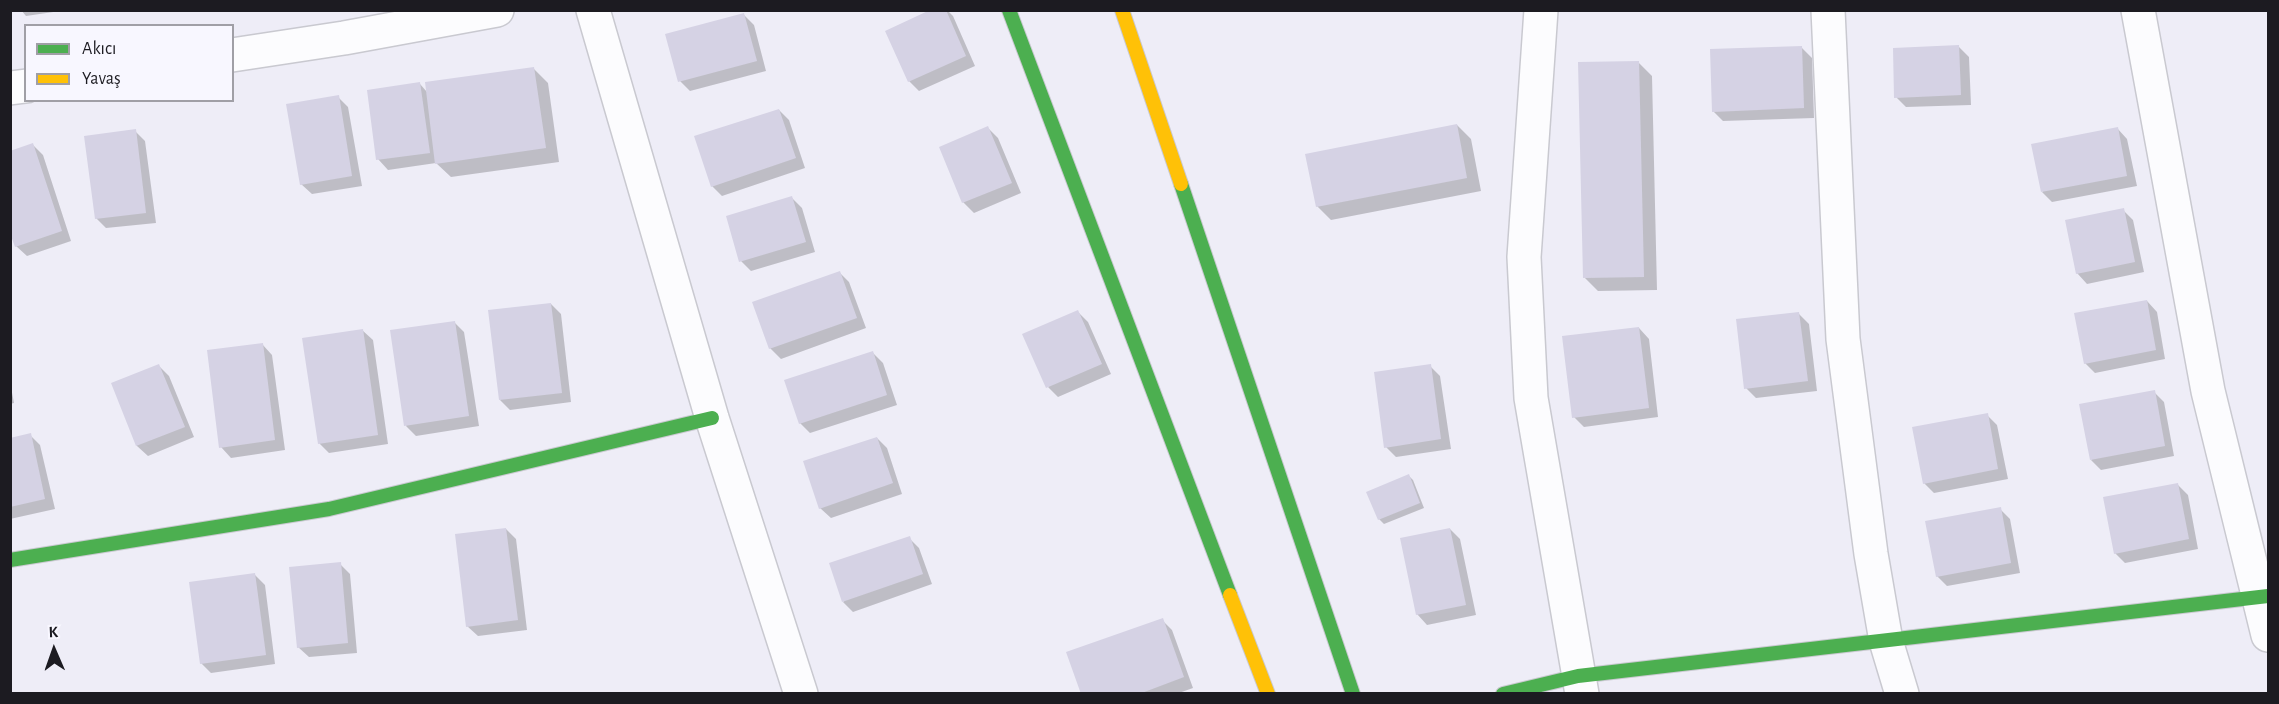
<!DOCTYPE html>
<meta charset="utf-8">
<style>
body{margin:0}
#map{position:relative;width:2279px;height:704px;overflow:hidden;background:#eeedf7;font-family:"Alegreya Sans",sans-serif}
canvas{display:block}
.frame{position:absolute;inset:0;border:12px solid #1c1b21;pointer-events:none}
.legend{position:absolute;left:24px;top:24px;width:210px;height:78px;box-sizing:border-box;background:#f8f7ff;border:2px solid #a09fa6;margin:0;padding:8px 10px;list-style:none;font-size:18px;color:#1c1b21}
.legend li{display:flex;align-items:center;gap:12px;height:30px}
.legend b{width:30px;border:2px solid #a09fa6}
.north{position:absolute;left:24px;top:620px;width:60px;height:60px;-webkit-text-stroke:4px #f8f7ff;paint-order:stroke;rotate:358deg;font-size:16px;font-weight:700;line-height:24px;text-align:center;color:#1c1b21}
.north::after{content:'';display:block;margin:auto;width:21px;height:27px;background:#1c1b21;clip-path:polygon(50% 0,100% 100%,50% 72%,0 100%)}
</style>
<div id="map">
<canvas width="2279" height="704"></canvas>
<div class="frame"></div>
<ul class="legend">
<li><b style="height:8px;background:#4caf50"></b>Akıcı</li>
<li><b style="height:8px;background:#ffc107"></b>Yavaş</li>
</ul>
<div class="north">K</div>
</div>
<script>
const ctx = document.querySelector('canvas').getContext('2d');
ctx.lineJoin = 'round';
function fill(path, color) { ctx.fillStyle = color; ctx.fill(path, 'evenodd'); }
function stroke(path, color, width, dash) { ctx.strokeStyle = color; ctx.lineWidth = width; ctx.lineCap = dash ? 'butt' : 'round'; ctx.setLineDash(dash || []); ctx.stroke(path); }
fill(new Path2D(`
 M 21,10 L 67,10 L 26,16 Z
 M 934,10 L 947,10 L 953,16 L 975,66 L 919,91 L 909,81 Z
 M 744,15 L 754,25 L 766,71 L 690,91 L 680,81 Z
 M 1959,47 L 1969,57 L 1971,105 L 1906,107 L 1896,97 Z
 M 1802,48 L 1812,58 L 1814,118 L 1723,121 L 1713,111 Z
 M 1638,62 L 1652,76 L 1657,290 L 1598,291 L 1584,277 Z
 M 534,69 L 548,83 L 559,162 L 451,177 L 436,163 L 388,170 L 378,159 L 420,84 L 427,92 Z
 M 338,97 L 348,107 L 362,186 L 312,194 L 301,184 Z
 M 779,110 L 789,120 L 805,168 L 722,196 L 712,186 Z
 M 1457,125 L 1471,139 L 1481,191 L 1331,220 L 1317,206 Z
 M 988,128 L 998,138 L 1021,193 L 974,213 L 963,202 L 941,147 Z
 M 2117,128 L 2127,139 L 2137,186 L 2052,202 L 2042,192 Z
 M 135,131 L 145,141 L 156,223 L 106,228 L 96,218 Z
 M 33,145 L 43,155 L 71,241 L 27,256 L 16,246 Z
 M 792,198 L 802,208 L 815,252 L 751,271 L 741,261 Z
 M 2123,210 L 2133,220 L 2144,272 L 2087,284 L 2077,273 Z
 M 839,272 L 849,282 L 866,328 L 781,359 L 770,348 Z
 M 2147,301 L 2157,312 L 2165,359 L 2095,373 L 2085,363 Z
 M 551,304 L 561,314 L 571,402 L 510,410 L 500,400 Z
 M 1078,312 L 1088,322 L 1111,374 L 1058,397 L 1048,387 Z
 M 1799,314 L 1809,324 L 1817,391 L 1756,398 L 1746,388 Z
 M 454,322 L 464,332 L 479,426 L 416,436 L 406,426 Z
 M 1639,328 L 1649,339 L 1658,417 L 1584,427 L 1574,417 Z
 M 362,330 L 373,340 L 388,444 L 329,453 L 319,443 Z
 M 262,344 L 272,355 L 285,450 L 231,458 L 221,447 Z
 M 873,353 L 883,363 L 897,405 L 810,433 L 800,423 Z
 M 159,366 L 169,376 L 194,437 L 148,456 L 137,446 L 113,384 Z
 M 1430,366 L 1440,376 L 1451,449 L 1396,457 L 1386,447 Z
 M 10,382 L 14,403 L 10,404 Z
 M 2154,392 L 2164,402 L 2174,456 L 2101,470 L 2091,460 Z
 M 1987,415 L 1997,425 L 2008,479 L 1934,493 L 1924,483 Z
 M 30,435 L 40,445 L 55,509 L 10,519 L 10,439 Z
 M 877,438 L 887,448 L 902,494 L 831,518 L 820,508 Z
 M 1408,475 L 1413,480 L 1424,508 L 1384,524 L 1379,519 Z
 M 2178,485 L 2188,495 L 2198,549 L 2125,563 L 2115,553 Z
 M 2000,509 L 2010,519 L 2020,573 L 1947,586 L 1937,576 Z
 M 506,529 L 516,539 L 527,630 L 478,636 L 467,626 Z
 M 1450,529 L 1460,539 L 1476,615 L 1427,625 L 1417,614 Z
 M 909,538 L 919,548 L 932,584 L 853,612 L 843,602 Z
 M 340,564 L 350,574 L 357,653 L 309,657 L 298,647 Z
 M 255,575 L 265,585 L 275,664 L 211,673 L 201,663 Z
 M 1162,620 L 1172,630 L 1193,688 L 1176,694 L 1082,694 Z`), '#0003');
fill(new Path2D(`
 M 930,10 L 946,10 L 966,56 L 908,82 L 885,31 Z
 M 744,13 L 757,61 L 678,82 L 665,34 Z
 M 1959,45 L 1961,95 L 1894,98 L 1893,48 Z
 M 1802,46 L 1804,108 L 1712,112 L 1710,49 Z
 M 1639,61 L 1644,277 L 1583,278 L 1578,62 Z
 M 534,67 L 546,148 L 435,164 L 425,82 Z
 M 420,82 L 430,153 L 376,160 L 367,90 Z
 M 339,95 L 352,176 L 300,185 L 286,104 Z
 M 779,109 L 796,158 L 711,187 L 694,136 Z
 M 1457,124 L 1467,178 L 1316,207 L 1305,154 Z
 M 988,126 L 1012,183 L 962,203 L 939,147 Z
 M 2118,127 L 2127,176 L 2041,192 L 2031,144 Z
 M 136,129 L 146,213 L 95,219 L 84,136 Z
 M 33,143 L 62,231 L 15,247 L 10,233 L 10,151 Z
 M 792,196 L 806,242 L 739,262 L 726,216 Z
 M 2124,208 L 2135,262 L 2076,274 L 2065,220 Z
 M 840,271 L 857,318 L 769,349 L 752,302 Z
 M 2147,300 L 2156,350 L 2084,364 L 2074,313 Z
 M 551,303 L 562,393 L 499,400 L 488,310 Z
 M 1078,310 L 1102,364 L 1046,388 L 1022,334 Z
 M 1799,312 L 1808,381 L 1744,389 L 1736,319 Z
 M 455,321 L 469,416 L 404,426 L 390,330 Z
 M 1639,327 L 1649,408 L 1572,418 L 1562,336 Z
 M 363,329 L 378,435 L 318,444 L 302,338 Z
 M 263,343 L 275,440 L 219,448 L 207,350 Z
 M 873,351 L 887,395 L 799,424 L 784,380 Z
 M 159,364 L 185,427 L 136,446 L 111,383 Z
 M 1431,364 L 1441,439 L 1384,448 L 1374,372 Z
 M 2155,390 L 2165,446 L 2090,460 L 2079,404 Z
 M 1988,413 L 1998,469 L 1923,484 L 1912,427 Z
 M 31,433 L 45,499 L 10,507 L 10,438 Z
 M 877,437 L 893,483 L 819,509 L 803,461 Z
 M 1409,474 L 1420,503 L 1378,520 L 1366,492 Z
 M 2178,483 L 2189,539 L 2114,554 L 2103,497 Z
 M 2001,507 L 2011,563 L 1936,577 L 1925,521 Z
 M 506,528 L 518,620 L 466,627 L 455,534 Z
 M 1450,528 L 1466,605 L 1416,615 L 1400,538 Z
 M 910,536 L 923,574 L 842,602 L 829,563 Z
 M 341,562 L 348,643 L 297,648 L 289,567 Z
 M 255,573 L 266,655 L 200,664 L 189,582 Z
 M 1163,618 L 1184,677 L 1139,694 L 1081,694 L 1066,652 Z`), '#d5d2e4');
const street = new Path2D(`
 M 593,10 L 712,418 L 801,694
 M 1541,10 L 1524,257 L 1531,398 L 1582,694
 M 1828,10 L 1843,339 L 1871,554 L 1886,641 L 1902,694
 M 2138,10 L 2208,391 L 2268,635
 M 232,55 L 344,38 L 497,10
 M 10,88 L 26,86`);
const fast = new Path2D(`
 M 1009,10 L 1230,595
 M 1181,184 L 1353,694
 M 10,560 L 329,509 L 712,418
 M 1503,694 L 1578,676 L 2268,596`);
const slow = new Path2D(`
 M 1122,10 L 1181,184
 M 1230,595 L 1268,694`);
stroke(street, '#c9c9d0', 36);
stroke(fast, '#c9c9d0', 16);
stroke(slow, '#c9c9d0', 16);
stroke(street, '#fcfcfe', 33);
stroke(fast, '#4caf50', 14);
stroke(slow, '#ffc107', 14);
</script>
